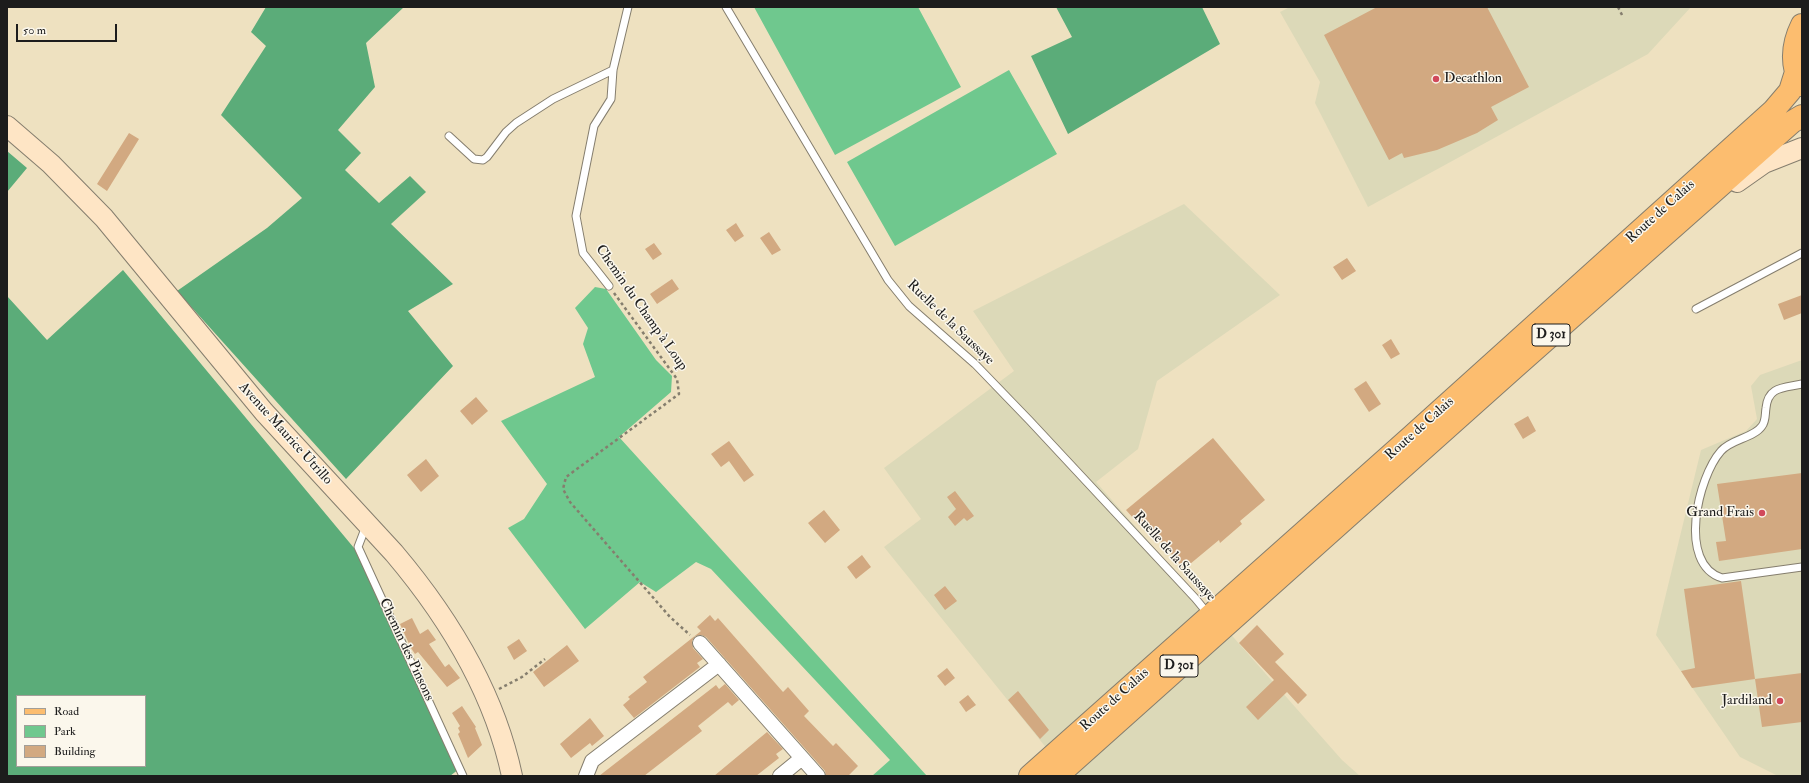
<!DOCTYPE html>
<meta charset="utf-8">
<style>
body{margin:0}
#map{position:relative;width:1809px;height:783px;overflow:hidden;background:#eee1c0;font-family:"IM FELL Double Pica",serif}
canvas{display:block}
.frame{position:absolute;inset:0;border:8px solid #1c1c1c;pointer-events:none}
.legend{position:absolute;left:16px;top:695px;width:130px;height:72px;box-sizing:border-box;background:#fbf7ec;border:1px solid #a29f99;margin:0;padding:5px 7px;list-style:none;font-size:12px;color:#1c1c1c}
.legend li{display:flex;align-items:center;gap:8px;height:20px}
.legend b{width:20px;border:1px solid #a29f99}
.scale{position:absolute;left:16px;top:24px;width:101px;height:18px;box-sizing:border-box;border:2px solid #1c1c1c;border-top:0;padding-left:5px;font-size:12px;line-height:14px;white-space:nowrap;color:#1c1c1c;-webkit-text-stroke:3px #fbf7ec;paint-order:stroke}
</style>
<div id="map">
<canvas width="1809" height="783"></canvas>
<div class="frame"></div>
<ul class="legend">
<li><b style="height:5px;background:#fcbd6f"></b>Road</li>
<li><b style="height:11px;background:#6fc88e"></b>Park</li>
<li><b style="height:11px;background:#d2a981"></b>Building</li>
</ul>
<div class="scale">50 m</div>
</div>
<script>
const ctx = document.querySelector('canvas').getContext('2d');
ctx.lineJoin = 'round';
function fill(path, color) { ctx.fillStyle = color; ctx.fill(path, 'evenodd'); }
function stroke(path, color, width, dash) { ctx.strokeStyle = color; ctx.lineWidth = width; ctx.lineCap = dash ? 'butt' : 'round'; ctx.setLineDash(dash || []); ctx.stroke(path); }
function write(font, color, halo, rows, align = 'center') {
  ctx.font = font + ' "IM FELL Double Pica",serif'; ctx.lineWidth = 3; ctx.setLineDash([]); ctx.textBaseline = 'middle'; ctx.strokeStyle = halo; ctx.fillStyle = color; for (const [text, x, y, turn = 0] of rows) {
    ctx.save(); ctx.translate(x, y); ctx.rotate((+turn || 0) * Math.PI / 180); ctx.textAlign = isNaN(turn) ? turn : align; if (halo) ctx.strokeText(text, 0, 0); ctx.fillText(text, 0, 0); ctx.restore();
  }
}
fill(new Path2D(`
 M 1290,7 L 1691,7 L 1648,54 L 1368,207 L 1315,103 L 1320,82 L 1280,12 Z
 M 1184,204 L 1280,295 L 1157,381 L 1138,449 L 1096,482 L 1342,760 L 1360,776 L 1069,776 L 884,547 L 921,519 L 884,468 L 1014,371 L 973,311 Z
 M 1802,360 L 1802,776 L 1778,776 L 1740,757 L 1656,635 L 1701,450 L 1746,431 L 1757,419 L 1751,386 L 1760,375 Z`), '#dcd9b8');
fill(new Path2D(`
 M 754,7 L 918,7 L 961,87 L 835,155 Z
 M 1009,70 L 1057,154 L 895,246 L 847,162 Z
 M 595,287 L 606,289 L 656,360 L 672,376 L 671,392 L 619,437 L 927,776 L 872,776 L 890,760 L 711,569 L 696,562 L 656,592 L 640,582 L 585,629 L 508,528 L 524,519 L 547,484 L 501,421 L 595,377 L 583,344 L 588,328 L 575,308 Z`), '#6fc88e');
fill(new Path2D(`
 M 266,7 L 404,7 L 366,43 L 375,87 L 338,130 L 361,153 L 345,170 L 379,203 L 410,176 L 426,192 L 391,224 L 453,284 L 408,311 L 453,366 L 346,479 L 177,291 L 267,228 L 302,198 L 221,115 L 266,46 L 251,32 Z
 M 1056,7 L 1202,7 L 1220,44 L 1068,134 L 1031,56 L 1072,37 Z
 M 7,151 L 27,168 L 7,192 Z
 M 123,270 L 354,548 L 459,769 L 450,776 L 7,776 L 7,296 L 47,340 ZM 17,696 L 145,696 L 145,766 L 17,766 Z`), '#5bac79');
fill(new Path2D(`
 M 1377,7 L 1487,7 L 1529,87 L 1491,107 L 1498,120 L 1477,133 L 1437,150 L 1404,158 L 1402,153 L 1389,160 L 1324,35 Z
 M 129,133 L 139,139 L 107,191 L 97,184 Z
 M 736,223 L 744,236 L 735,242 L 726,230 Z
 M 769,232 L 781,250 L 772,255 L 760,238 Z
 M 654,243 L 662,254 L 653,260 L 645,249 Z
 M 1347,258 L 1356,271 L 1342,280 L 1333,267 Z
 M 672,279 L 679,289 L 657,304 L 650,294 Z
 M 1802,295 L 1802,313 L 1784,320 L 1778,304 Z
 M 1391,339 L 1400,354 L 1391,359 L 1382,345 Z
 M 1366,381 L 1381,404 L 1369,412 L 1354,389 Z
 M 476,397 L 488,411 L 472,425 L 460,411 Z
 M 1528,416 L 1536,431 L 1523,439 L 1514,424 Z
 M 1213,438 L 1265,500 L 1240,521 L 1242,524 L 1220,543 L 1219,540 L 1184,569 L 1145,523 L 1141,527 L 1126,510 Z
 M 729,441 L 754,475 L 744,482 L 729,461 L 721,467 L 711,454 Z
 M 426,459 L 439,476 L 421,492 L 407,475 Z
 M 1802,473 L 1802,549 L 1719,561 L 1716,542 L 1726,541 L 1717,484 Z
 M 955,491 L 974,516 L 967,521 L 964,518 L 955,526 L 948,517 L 956,509 L 947,497 Z
 M 824,510 L 840,530 L 825,543 L 808,523 Z
 M 862,555 L 871,567 L 856,579 L 847,567 Z
 M 1741,581 L 1755,679 L 1802,673 L 1802,722 L 1762,727 L 1755,679 L 1692,688 L 1681,671 L 1695,668 L 1684,589 Z
 M 945,586 L 957,601 L 945,610 L 934,595 Z
 M 710,615 L 715,621 L 718,618 L 783,692 L 788,687 L 809,711 L 804,716 L 833,746 L 836,743 L 858,766 L 848,776 L 826,776 L 825,771 L 817,762 L 706,637 L 702,635 L 695,636 L 692,641 L 693,648 L 703,659 L 697,663 L 700,667 L 634,718 L 623,705 L 630,699 L 628,697 L 647,682 L 643,677 L 701,631 L 697,627 Z
 M 412,618 L 420,634 L 428,629 L 436,640 L 429,644 L 445,667 L 449,664 L 460,678 L 447,687 L 418,652 L 415,654 L 411,648 L 400,624 Z
 M 1257,625 L 1284,654 L 1275,662 L 1307,695 L 1298,704 L 1287,692 L 1258,720 L 1246,707 L 1274,680 L 1239,643 Z
 M 519,639 L 527,651 L 514,660 L 507,647 Z
 M 567,645 L 579,661 L 544,687 L 533,672 Z
 M 947,668 L 955,678 L 945,686 L 937,676 Z
 M 725,684 L 739,700 L 732,706 L 728,702 L 698,726 L 702,731 L 644,776 L 599,776 L 716,685 L 719,689 Z
 M 1018,691 L 1049,730 L 1040,739 L 1008,700 Z
 M 968,695 L 976,705 L 966,712 L 959,702 Z
 M 462,706 L 476,727 L 475,728 L 482,745 L 468,758 L 458,734 L 460,732 L 458,728 L 460,726 L 452,713 Z
 M 590,718 L 604,736 L 592,746 L 590,743 L 571,758 L 560,744 Z
 M 767,732 L 783,749 L 776,754 L 779,758 L 756,776 L 714,776 Z`), '#d2a981');
const service = new Path2D(`
 M 726,7 L 888,280 L 909,306 L 975,364 L 1030,421 L 1195,598 L 1209,615
 M 449,136 L 474,159 L 483,160 L 487,157 L 506,132 L 516,123 L 553,99 L 613,70
 M 609,286 L 583,253 L 576,216 L 594,126 L 611,99 L 613,70 L 628,7
 M 1696,309 L 1802,253
 M 1802,384 C 1784,388 1768,386 1766,408 C 1765,414 1766,421 1762,426 C 1754,438 1731,439 1721,451 C 1698,477 1677,564 1722,578 L 1802,567
 M 366,526 L 358,547 L 463,776`);
const minor = new Path2D(`
 M 700,643 L 818,776
 M 586,776 L 592,761 L 719,664
 M 780,776 L 802,758`);
const secondary = new Path2D(`
 M 7,126 L 51,164 L 104,218 L 264,412 L 394,553 C 449,618 494,691 512,776
 M 1737,182 L 1764,163 L 1802,148`);
const primary = new Path2D(`
 M 1801,85 C 1791,65 1792,45 1802,25
 M 1030,776 L 1411,437 L 1773,111 L 1790,91 L 1796,72
 M 1057,776 C 1301,556 1546,339 1792,122 L 1802,116`);
stroke(service, '#857e6e', 9);
stroke(minor, '#857e6e', 16);
stroke(secondary, '#857e6e', 22);
stroke(primary, '#857e6e', 24);
stroke(new Path2D(`
 M 1618,7 L 1623,17
 M 614,293 L 677,379 L 679,394 L 566,477 L 563,489 L 570,502 L 670,617 L 690,635
 M 499,689 L 522,677 L 545,659`), '#857e6e', 2.5, [3, 3]);
stroke(service, '#fff', 7);
stroke(minor, '#fff', 14);
stroke(secondary, '#fee5c5', 20);
stroke(primary, '#fcbd6f', 22);
for (const [x, y, r, color] of [
 [1436,79,4,"#d1495b"],
 [1762,513,4,"#d1495b"],
 [1780,701,4,"#d1495b"]
]) { const dot = new Path2D(); dot.arc(x, y, r, 0, 2 * Math.PI); ctx.fillStyle = color; ctx.fill(dot); stroke(dot, '#fbf7ec', 1.5); }
for (const [x, y, w] of [
 [1551,335,38],
 [1179,666,38]
]) { const box = new Path2D(); box.roundRect(x - w / 2, y - 11, w, 22, 3); ctx.fillStyle = '#fbf7ec'; ctx.fill(box); stroke(box, '#1c1c1c', 1); }
write('bold 13px', '#1c1c1c', null, [
 ["D 301",1551,335],
 ["D 301",1179,666]
]);
write('14px', '#1c1c1c', '#fbf7ec', [
 ["Decathlon",1444,79,"left"],
 ["Grand Frais",1754,513],
 ["Jardiland",1772,701]
], 'right');
write('14px', '#1c1c1c', '#fbf7ec', [
 ["Route de Calais",1661,212,-42],
 ["Chemin du Champ à Loup",641,308,55],
 ["Ruelle de la Saussaye",950,323,44],
 ["Route de Calais",1420,429,-42],
 ["Avenue Maurice Utrillo",285,434,48],
 ["Ruelle de la Saussaye",1174,557,48],
 ["Chemin des Pinsons",406,650,65],
 ["Route de Calais",1115,700,-42]
]);
</script>
